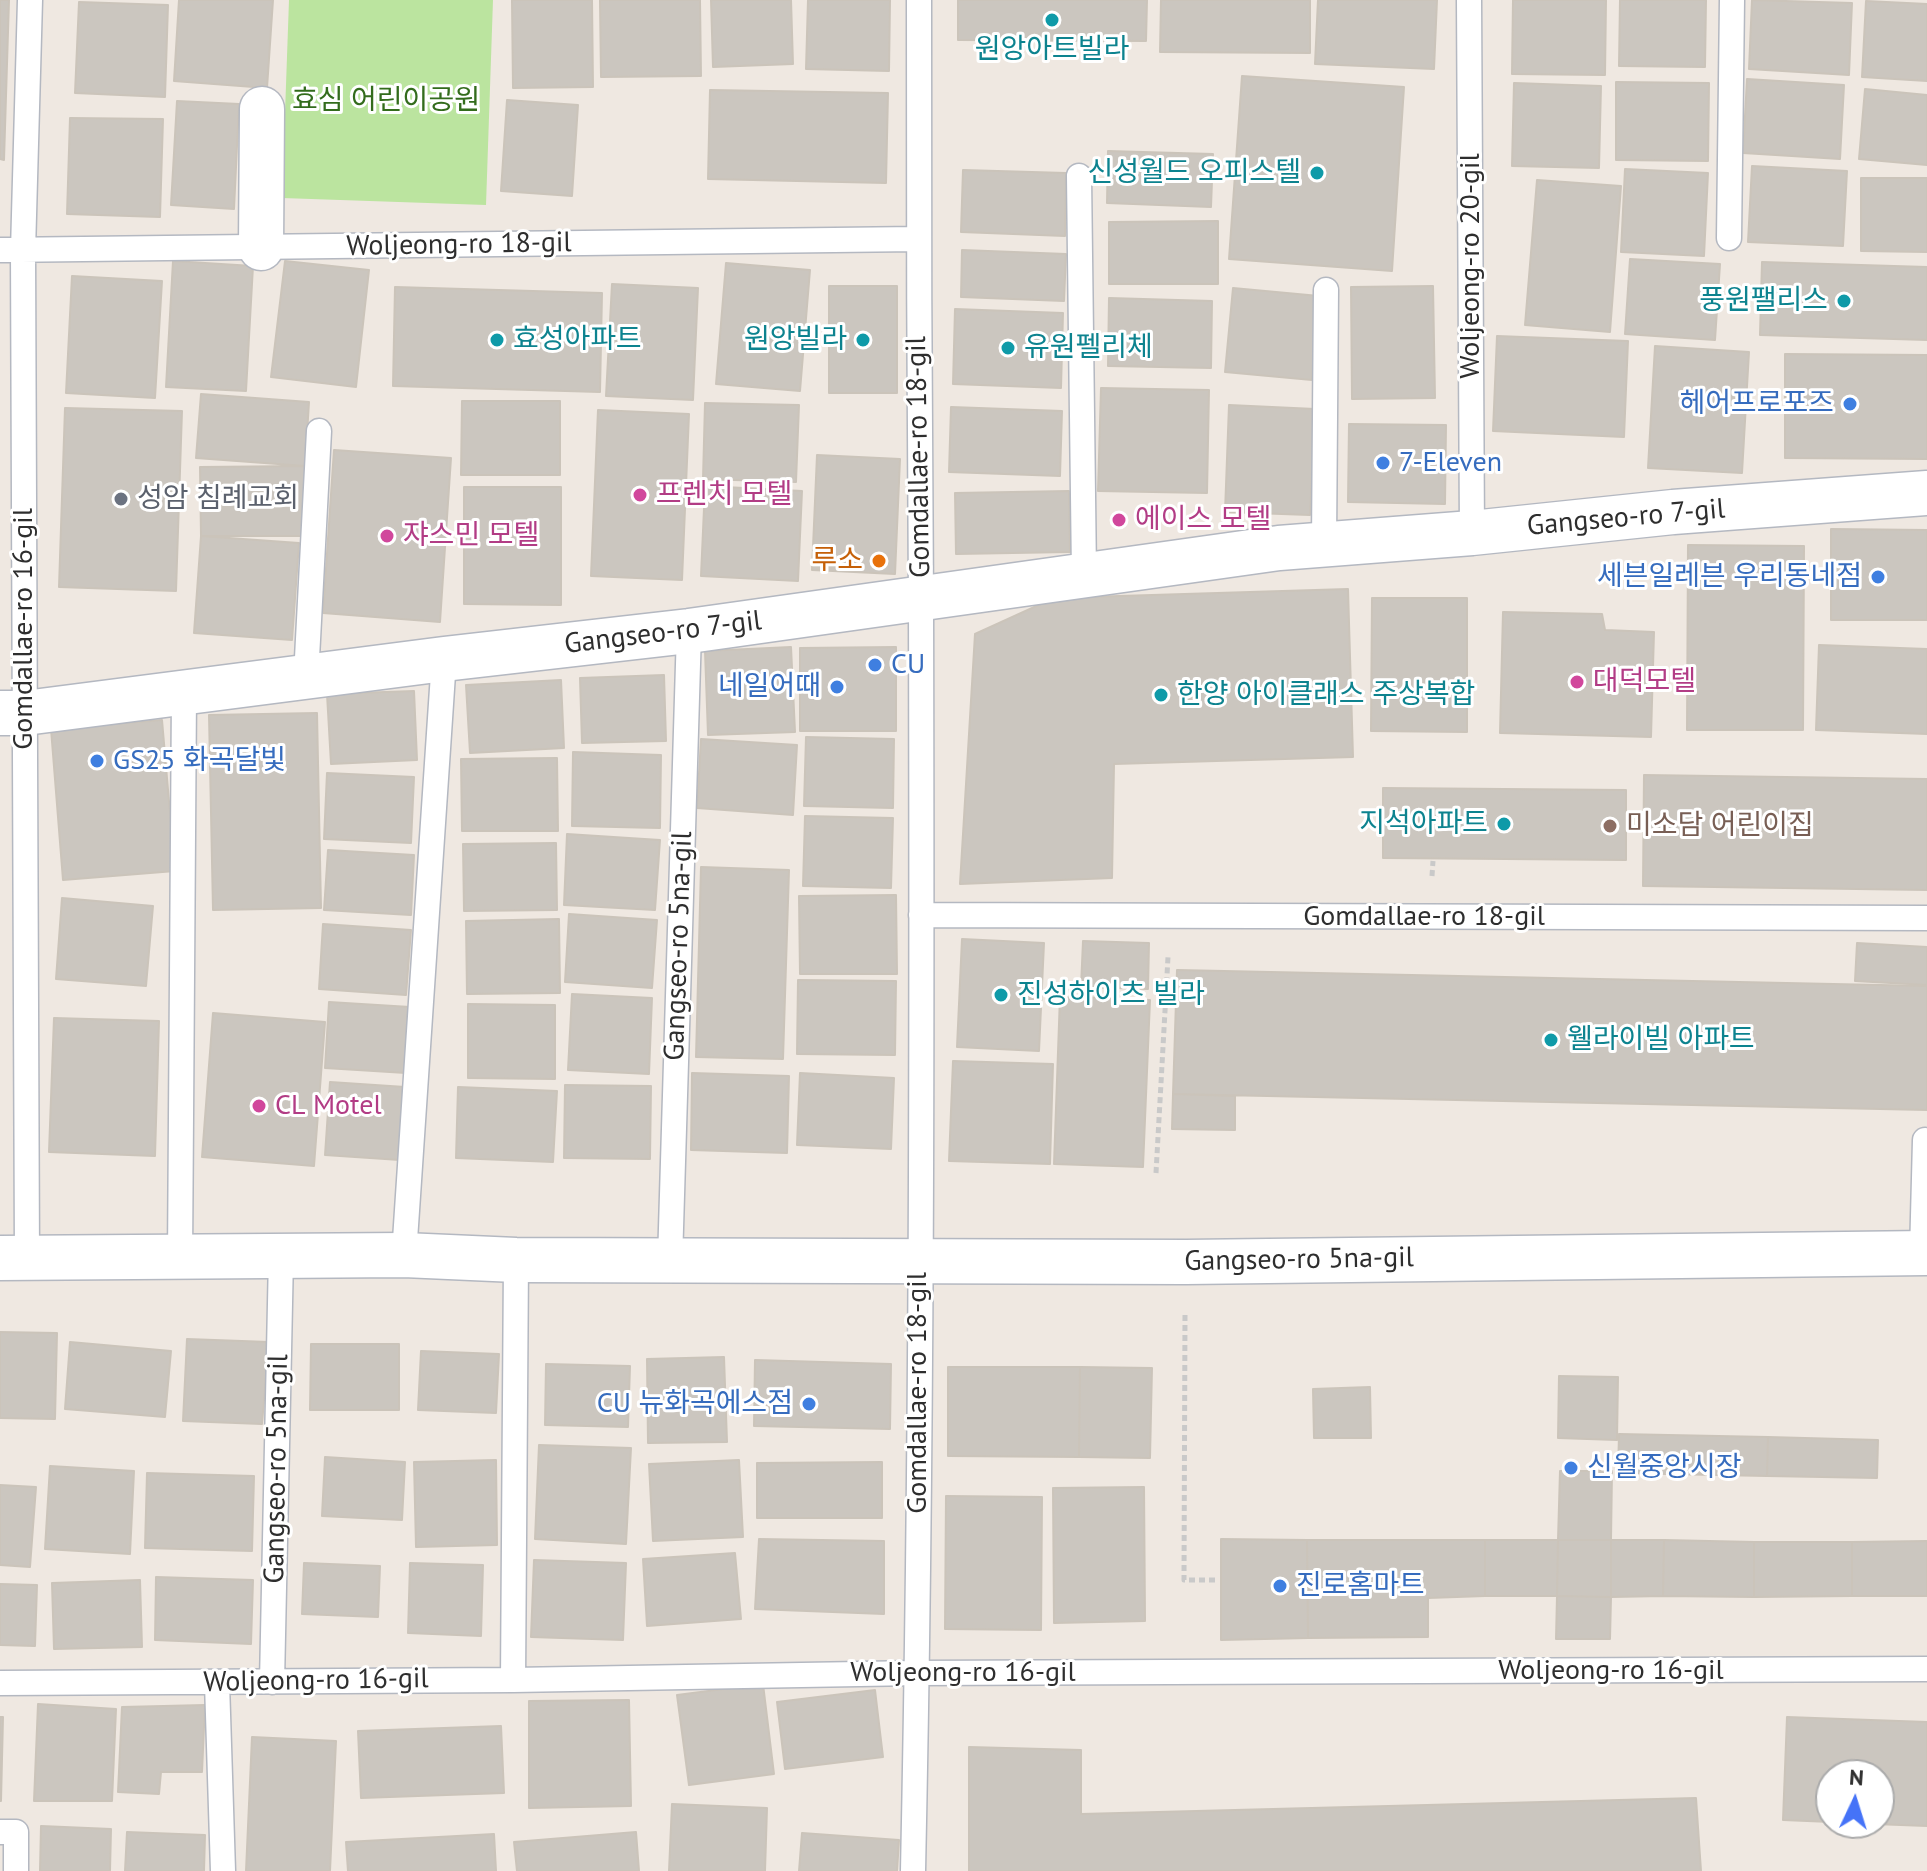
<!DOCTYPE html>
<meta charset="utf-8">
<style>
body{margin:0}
#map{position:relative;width:1927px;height:1871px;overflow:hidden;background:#efe8e1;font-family:"PT Sans",sans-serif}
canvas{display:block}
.north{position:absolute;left:1815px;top:1759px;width:80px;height:80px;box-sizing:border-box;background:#fff;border:2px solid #ababab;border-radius:50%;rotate:4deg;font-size:22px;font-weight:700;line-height:32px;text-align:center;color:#2e2e2e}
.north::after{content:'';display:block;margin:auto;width:28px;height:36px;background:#4573f8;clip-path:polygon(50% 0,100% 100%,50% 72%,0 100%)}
</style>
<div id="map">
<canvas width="1927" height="1871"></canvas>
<div class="north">N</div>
</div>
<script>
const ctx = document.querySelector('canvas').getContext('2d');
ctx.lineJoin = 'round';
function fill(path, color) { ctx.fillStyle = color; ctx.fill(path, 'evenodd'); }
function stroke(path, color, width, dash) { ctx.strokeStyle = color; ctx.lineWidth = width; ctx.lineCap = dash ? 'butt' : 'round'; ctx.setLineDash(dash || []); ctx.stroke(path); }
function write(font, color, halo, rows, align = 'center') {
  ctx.font = font + ' "PT Sans","Noto Sans KR",sans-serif'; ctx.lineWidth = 6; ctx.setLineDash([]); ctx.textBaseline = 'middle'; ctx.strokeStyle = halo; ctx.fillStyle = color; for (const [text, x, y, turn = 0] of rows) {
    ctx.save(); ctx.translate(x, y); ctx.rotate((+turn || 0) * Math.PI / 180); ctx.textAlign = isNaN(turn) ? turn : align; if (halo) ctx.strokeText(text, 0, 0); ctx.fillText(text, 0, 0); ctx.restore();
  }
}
fill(new Path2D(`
 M 289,0 L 493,0 L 486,205 L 282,198 Z`), '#bbe49f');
const building = new Path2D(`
 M 0,0 L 9,0 L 4,160 L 0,159 Z
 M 179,0 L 273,0 L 267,88 L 174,81 Z
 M 512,0 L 592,0 L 593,87 L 513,88 Z
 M 600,0 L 700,0 L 701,76 L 601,77 Z
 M 711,0 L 791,0 L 793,64 L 713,67 Z
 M 808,0 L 890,0 L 889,71 L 806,69 Z
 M 958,0 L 1147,0 L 1146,41 L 958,40 Z
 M 1161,0 L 1310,0 L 1310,53 L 1160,52 Z
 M 1318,0 L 1437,0 L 1434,69 L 1315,64 Z
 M 1513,0 L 1606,0 L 1605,75 L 1512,74 Z
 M 1620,0 L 1706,0 L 1705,67 L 1619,66 Z
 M 1752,0 L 1852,3 L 1849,75 L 1749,69 Z
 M 1866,1 L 1927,4 L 1927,81 L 1862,77 Z
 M 79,2 L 168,5 L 165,97 L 75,93 Z
 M 1242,76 L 1404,87 L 1392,271 L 1229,259 Z
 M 1747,79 L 1844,85 L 1840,159 L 1743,153 Z
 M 1616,82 L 1709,83 L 1708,161 L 1616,160 Z
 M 1514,83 L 1601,86 L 1599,168 L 1512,166 Z
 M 1865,89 L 1927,95 L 1927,165 L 1859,159 Z
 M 710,90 L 888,93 L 886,183 L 708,179 Z
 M 507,100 L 578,105 L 572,196 L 501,191 Z
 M 177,101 L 239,104 L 234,209 L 171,205 Z
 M 70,118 L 163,119 L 160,217 L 67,214 Z
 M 1108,151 L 1213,154 L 1211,207 L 1107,203 Z
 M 1752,166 L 1847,171 L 1843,246 L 1748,242 Z
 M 1625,169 L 1708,173 L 1704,256 L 1621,252 Z
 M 963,170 L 1066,173 L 1065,236 L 961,232 Z
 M 1861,178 L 1927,178 L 1927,252 L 1861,251 Z
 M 1537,180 L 1621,186 L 1610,332 L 1525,325 Z
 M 1218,221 L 1218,284 L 1109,284 L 1109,222 Z
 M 962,250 L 1066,254 L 1064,301 L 961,297 Z
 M 1630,259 L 1720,264 L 1715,340 L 1625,334 Z
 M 173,261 L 253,266 L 246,391 L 166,387 Z
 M 285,261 L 369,270 L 356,387 L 271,377 Z
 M 1762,262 L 1927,267 L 1927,340 L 1760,335 Z
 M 726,263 L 810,270 L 800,391 L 716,384 Z
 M 72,276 L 162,281 L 155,398 L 66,393 Z
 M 612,284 L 698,288 L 693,400 L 606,396 Z
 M 829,286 L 897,286 L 897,393 L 829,393 Z
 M 1433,286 L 1435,398 L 1352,399 L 1351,287 Z
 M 395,287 L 602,293 L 600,392 L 393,386 Z
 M 1233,288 L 1319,296 L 1312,380 L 1225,372 Z
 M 1109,298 L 1212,301 L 1211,368 L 1108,366 Z
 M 955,309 L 1063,313 L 1061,388 L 953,384 Z
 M 1497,336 L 1628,341 L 1624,437 L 1493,431 Z
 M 1655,346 L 1749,352 L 1742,473 L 1648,468 Z
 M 1785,354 L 1927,355 L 1927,459 L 1785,458 Z
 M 1101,388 L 1209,390 L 1207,493 L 1098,491 Z
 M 201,394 L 309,402 L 305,466 L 196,458 Z
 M 462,401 L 560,401 L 560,475 L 461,475 Z
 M 705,403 L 799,405 L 796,482 L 703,479 Z
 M 1229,405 L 1315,409 L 1310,515 L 1225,512 Z
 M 951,407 L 1062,411 L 1060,476 L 949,472 Z
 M 65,408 L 182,411 L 176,591 L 59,587 Z
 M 598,410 L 689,414 L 682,580 L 591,576 Z
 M 1349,424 L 1446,425 L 1445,504 L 1348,502 Z
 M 334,450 L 451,458 L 440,622 L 323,613 Z
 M 817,455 L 900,459 L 895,574 L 812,570 Z
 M 305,466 L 305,536 L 201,536 L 200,467 Z
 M 705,486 L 802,491 L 798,581 L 701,576 Z
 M 464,487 L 561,487 L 561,605 L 464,604 Z
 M 1069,491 L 1070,552 L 956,554 L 955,493 Z
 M 1831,529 L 1927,530 L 1927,620 L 1831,620 Z
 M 201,536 L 299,543 L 292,640 L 194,633 Z
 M 1688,545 L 1804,546 L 1803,730 L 1687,730 Z
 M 1348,589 L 1353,757 L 1114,764 L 1112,878 L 960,884 L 975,634 L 1054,598 Z
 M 1372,598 L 1467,598 L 1467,732 L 1371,731 Z
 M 1503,612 L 1602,614 L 1605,630 L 1654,632 L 1651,737 L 1500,733 Z
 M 1819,645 L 1927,649 L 1927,734 L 1816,730 Z
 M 791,647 L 795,732 L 708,735 L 705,651 Z
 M 896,647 L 896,731 L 800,731 L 800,648 Z
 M 664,675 L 666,741 L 582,743 L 580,678 Z
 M 561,680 L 564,748 L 470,753 L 466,685 Z
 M 414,691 L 417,760 L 331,764 L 327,694 Z
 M 317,713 L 321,908 L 213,910 L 209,715 Z
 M 162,720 L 175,871 L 63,880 L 51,729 Z
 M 806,737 L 894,739 L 893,808 L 804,806 Z
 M 701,739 L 797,745 L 793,815 L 697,808 Z
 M 573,752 L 661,755 L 660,828 L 572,826 Z
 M 557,758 L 558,831 L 462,831 L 461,759 Z
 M 327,773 L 414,777 L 411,843 L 324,839 Z
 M 1644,775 L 1927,779 L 1927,890 L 1643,886 Z
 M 1383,788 L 1626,790 L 1626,860 L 1383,858 Z
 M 805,816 L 893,818 L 891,888 L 803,886 Z
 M 567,834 L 660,840 L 655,910 L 564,905 Z
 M 556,843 L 557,910 L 464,911 L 463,844 Z
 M 328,850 L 414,855 L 411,915 L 324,910 Z
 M 701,867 L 789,870 L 783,1059 L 696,1057 Z
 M 896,895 L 897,974 L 800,974 L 799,896 Z
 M 62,898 L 153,906 L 146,986 L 56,979 Z
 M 569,914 L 657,920 L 652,988 L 565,982 Z
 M 559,919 L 560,993 L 467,994 L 466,921 Z
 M 323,924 L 411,930 L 406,995 L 319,989 Z
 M 962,939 L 1044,943 L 1039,1051 L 957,1047 Z
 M 1083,941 L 1149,943 L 1148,989 L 1081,987 Z
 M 1857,943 L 1927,947 L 1927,985 L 1855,981 Z
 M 1177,970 L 1927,986 L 1927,1110 L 1173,1094 Z
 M 798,980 L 896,981 L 895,1055 L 797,1054 Z
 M 572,994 L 652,998 L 649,1074 L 568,1070 Z
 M 1060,996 L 1150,1000 L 1143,1167 L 1054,1164 Z
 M 329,1002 L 410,1007 L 406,1073 L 325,1068 Z
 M 468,1004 L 555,1005 L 555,1079 L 468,1078 Z
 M 213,1013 L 325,1022 L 314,1166 L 202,1157 Z
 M 54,1018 L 159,1021 L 155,1156 L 49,1152 Z
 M 953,1061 L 1053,1064 L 1050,1164 L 949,1161 Z
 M 692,1073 L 789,1076 L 787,1153 L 691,1150 Z
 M 800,1073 L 894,1078 L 891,1149 L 797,1145 Z
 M 330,1082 L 405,1087 L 400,1160 L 325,1155 Z
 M 565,1085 L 651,1086 L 650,1159 L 564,1158 Z
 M 458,1087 L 557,1091 L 553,1162 L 456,1158 Z
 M 1173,1094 L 1235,1096 L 1235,1130 L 1172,1129 Z
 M 0,1332 L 57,1333 L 55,1419 L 0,1418 Z
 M 187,1339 L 269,1342 L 262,1424 L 183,1421 Z
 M 70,1342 L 171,1351 L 165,1417 L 65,1409 Z
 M 311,1344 L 399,1344 L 399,1410 L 310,1410 Z
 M 421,1351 L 499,1354 L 496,1413 L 418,1410 Z
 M 724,1357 L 727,1442 L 648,1443 L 647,1359 Z
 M 755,1360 L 891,1364 L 890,1429 L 754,1426 Z
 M 546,1364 L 630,1366 L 628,1427 L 545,1425 Z
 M 948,1367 L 1080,1367 L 1079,1457 L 948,1456 Z
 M 1080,1367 L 1152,1368 L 1150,1458 L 1079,1457 Z
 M 1559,1376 L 1618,1377 L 1617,1440 L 1558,1438 Z
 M 1370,1387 L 1371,1438 L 1314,1438 L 1313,1389 Z
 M 1619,1434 L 1768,1437 L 1767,1476 L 1618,1473 Z
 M 1768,1437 L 1878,1440 L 1877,1478 L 1767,1476 Z
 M 539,1445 L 631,1448 L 626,1544 L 535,1539 Z
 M 325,1457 L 405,1462 L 402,1520 L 322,1516 Z
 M 496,1460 L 497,1545 L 416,1547 L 414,1462 Z
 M 739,1460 L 743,1537 L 653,1541 L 649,1464 Z
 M 882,1462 L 882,1518 L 757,1518 L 757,1463 Z
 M 50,1466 L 134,1471 L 130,1554 L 45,1549 Z
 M 1560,1471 L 1612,1471 L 1611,1540 L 1558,1540 Z
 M 147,1473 L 254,1476 L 252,1551 L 145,1548 Z
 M 0,1485 L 36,1487 L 30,1567 L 0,1565 Z
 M 1144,1487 L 1145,1621 L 1054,1623 L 1053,1488 Z
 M 946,1496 L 1042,1497 L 1041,1630 L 945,1629 Z
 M 759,1539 L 884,1541 L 884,1614 L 755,1609 Z
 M 1221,1539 L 1307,1540 L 1308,1638 L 1221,1640 Z
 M 1307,1540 L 1485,1540 L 1485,1596 L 1428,1598 L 1428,1637 L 1308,1638 Z
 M 1485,1540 L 1558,1540 L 1557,1596 L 1485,1596 Z
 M 1558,1540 L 1611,1540 L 1611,1597 L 1557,1596 Z
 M 1611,1540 L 1664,1540 L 1663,1596 L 1611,1597 Z
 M 1664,1540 L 1754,1542 L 1754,1597 L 1663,1596 Z
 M 1927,1541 L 1927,1596 L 1852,1596 L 1852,1542 Z
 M 1754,1542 L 1852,1542 L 1852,1596 L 1754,1597 Z
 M 735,1553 L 741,1619 L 647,1626 L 643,1559 Z
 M 534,1560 L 626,1563 L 623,1640 L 531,1637 Z
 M 304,1563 L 380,1566 L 378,1617 L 302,1614 Z
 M 410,1563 L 483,1565 L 481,1636 L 408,1633 Z
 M 156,1577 L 253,1580 L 251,1644 L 155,1640 Z
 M 140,1580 L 142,1647 L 54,1649 L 52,1583 Z
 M 0,1584 L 37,1585 L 35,1646 L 0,1645 Z
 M 1557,1596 L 1611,1597 L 1610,1639 L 1556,1639 Z
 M 763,1684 L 774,1774 L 689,1785 L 677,1695 Z
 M 875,1690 L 883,1757 L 785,1769 L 777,1702 Z
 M 629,1700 L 631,1806 L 529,1808 L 529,1701 Z
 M 38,1704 L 116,1709 L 112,1801 L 34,1801 Z
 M 205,1705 L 202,1772 L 161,1772 L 159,1794 L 118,1792 L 122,1707 Z
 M 0,1717 L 3,1717 L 1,1801 L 0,1801 Z
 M 1787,1717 L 1927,1722 L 1927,1826 L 1848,1823 L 1879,1823 L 1879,1775 L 1831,1775 L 1831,1822 L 1783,1820 Z
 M 501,1726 L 504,1793 L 361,1798 L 358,1731 Z
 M 252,1737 L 336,1741 L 330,1871 L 246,1871 Z
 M 969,1747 L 1081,1750 L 1081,1814 L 1696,1798 L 1701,1871 L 969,1871 Z
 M 672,1804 L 767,1808 L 765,1871 L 669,1871 Z
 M 41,1826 L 111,1829 L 110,1871 L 40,1871 Z
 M 127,1832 L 205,1835 L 204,1871 L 125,1871 Z
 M 636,1832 L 639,1871 L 517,1871 L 514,1842 Z
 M 802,1833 L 899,1840 L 897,1871 L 799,1871 Z
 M 494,1834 L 496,1871 L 348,1871 L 346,1842 Z`);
fill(building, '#cbc6bf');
stroke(building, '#cbc4ba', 2);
const service = new Path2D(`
 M 1469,0 L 1472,533
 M 1079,176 L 1084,575
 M 1729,238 L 1732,0
 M 0,250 L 917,239
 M 1324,543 L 1326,290
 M 306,677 L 319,431
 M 921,915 L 1927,918
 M 1922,1254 L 1925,1140
 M 404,1255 L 444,659
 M 180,1257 L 184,693
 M 27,1258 L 23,251 L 30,0
 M 670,1261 L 689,631
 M 513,1680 L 516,1260
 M 272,1682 L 281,1256
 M 0,1683 L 513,1680 L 917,1673 L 1927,1669
 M 217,1683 L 223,1871
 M 0,1832 L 16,1832 L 16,1871
 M 913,1871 C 922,1448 922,1025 921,602 C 920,401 918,201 919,0`);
const minor = new Path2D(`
 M 261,248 L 262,109
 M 0,713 L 25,713 L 444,659 L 689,631 L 1279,548 L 1472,533 L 1673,512 L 1927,493`);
const tertiary = new Path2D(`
 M 0,1258 L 404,1255 L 516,1260 L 1186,1262 L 1927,1253`);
stroke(service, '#b4b8c1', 27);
stroke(minor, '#b4b8c1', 47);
stroke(tertiary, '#b4b8c1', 47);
stroke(new Path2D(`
 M 1432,876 L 1433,861
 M 1156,1173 L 1168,957
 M 1185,1315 L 1184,1580 L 1216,1580`), '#c9c9c9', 5, [6, 4]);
stroke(service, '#fff', 24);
stroke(minor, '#fff', 44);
stroke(tertiary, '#fff', 44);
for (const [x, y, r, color] of [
 [1052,20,8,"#0f9aa8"],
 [1317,173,8,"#0f9aa8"],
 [1844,301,8,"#0f9aa8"],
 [497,340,8,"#0f9aa8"],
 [863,340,8,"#0f9aa8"],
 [1008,348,8,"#0f9aa8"],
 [1850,404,8,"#3f7fe0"],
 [1383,463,8,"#3f7fe0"],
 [640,495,8,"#d1479c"],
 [121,499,8,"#6b7280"],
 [1119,520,8,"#d1479c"],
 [387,536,8,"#d1479c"],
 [879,561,8,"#e8710a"],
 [1878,577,8,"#3f7fe0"],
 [875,665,8,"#3f7fe0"],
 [1577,682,8,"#d1479c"],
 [837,687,8,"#3f7fe0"],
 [1161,695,8,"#0f9aa8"],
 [97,761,8,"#3f7fe0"],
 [1504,824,8,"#0f9aa8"],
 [1610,826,8,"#8d6e63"],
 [1001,995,8,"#0f9aa8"],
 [1551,1040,8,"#0f9aa8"],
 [259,1106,8,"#d1479c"],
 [809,1404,8,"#3f7fe0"],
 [1571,1468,8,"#3f7fe0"],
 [1280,1586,8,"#3f7fe0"]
]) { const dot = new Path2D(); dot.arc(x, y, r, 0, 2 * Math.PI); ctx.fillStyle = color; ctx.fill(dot); stroke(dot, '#fff', 3); }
write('28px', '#0d838f', '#fff', [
 ["원앙아트빌라",1052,50,"center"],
 ["신성월드 오피스텔",1301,173,"right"],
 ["풍원팰리스",1828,301,"right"],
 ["효성아파트",513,340],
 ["원앙빌라",847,340,"right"],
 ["유원펠리체",1024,348],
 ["한양 아이클래스 주상복합",1177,695],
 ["지석아파트",1488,824,"right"],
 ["진성하이츠 빌라",1017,995],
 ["웰라이빌 아파트",1567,1040]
], 'left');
write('28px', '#336c1c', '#fff', [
 ["효심 어린이공원",386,101]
]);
write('28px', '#2e2e2e', '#fff', [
 ["Woljeong-ro 18-gil",459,245,-1],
 ["Woljeong-ro 20-gil",1471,266,-90],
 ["Gomdallae-ro 18-gil",919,457,-91],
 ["Gangseo-ro 7-gil",1626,518,-5],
 ["Gomdallae-ro 16-gil",24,629,-90],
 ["Gangseo-ro 7-gil",663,633,-7],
 ["Gomdallae-ro 18-gil",1424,917],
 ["Gangseo-ro 5na-gil",679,946,-88],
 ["Gangseo-ro 5na-gil",1299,1260,-1],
 ["Gomdallae-ro 18-gil",918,1393,-90],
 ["Gangseo-ro 5na-gil",277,1469,-89],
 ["Woljeong-ro 16-gil",1611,1671],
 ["Woljeong-ro 16-gil",963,1673],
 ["Woljeong-ro 16-gil",316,1681,-1]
]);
write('28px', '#366cbe', '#fff', [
 ["헤어프로포즈",1834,404,"right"],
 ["7-Eleven",1399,463],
 ["세븐일레븐 우리동네점",1862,577,"right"],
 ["CU",891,665],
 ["네일어때",821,687,"right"],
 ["GS25 화곡달빛",113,761],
 ["CU 뉴화곡에스점",793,1404,"right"],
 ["신월중앙시장",1587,1468],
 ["진로홈마트",1296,1586]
], 'left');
write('28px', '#b23c85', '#fff', [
 ["프렌치 모텔",656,495],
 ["에이스 모텔",1135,520],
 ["쟈스민 모텔",403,536],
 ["대덕모텔",1593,682],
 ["CL Motel",275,1106]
], 'left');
write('28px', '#5b616d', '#fff', [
 ["성암 침례교회",137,499]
], 'left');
write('28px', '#c56008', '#fff', [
 ["루소",863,561]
], 'right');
write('28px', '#785e54', '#fff', [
 ["미소담 어린이집",1626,826]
], 'left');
</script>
